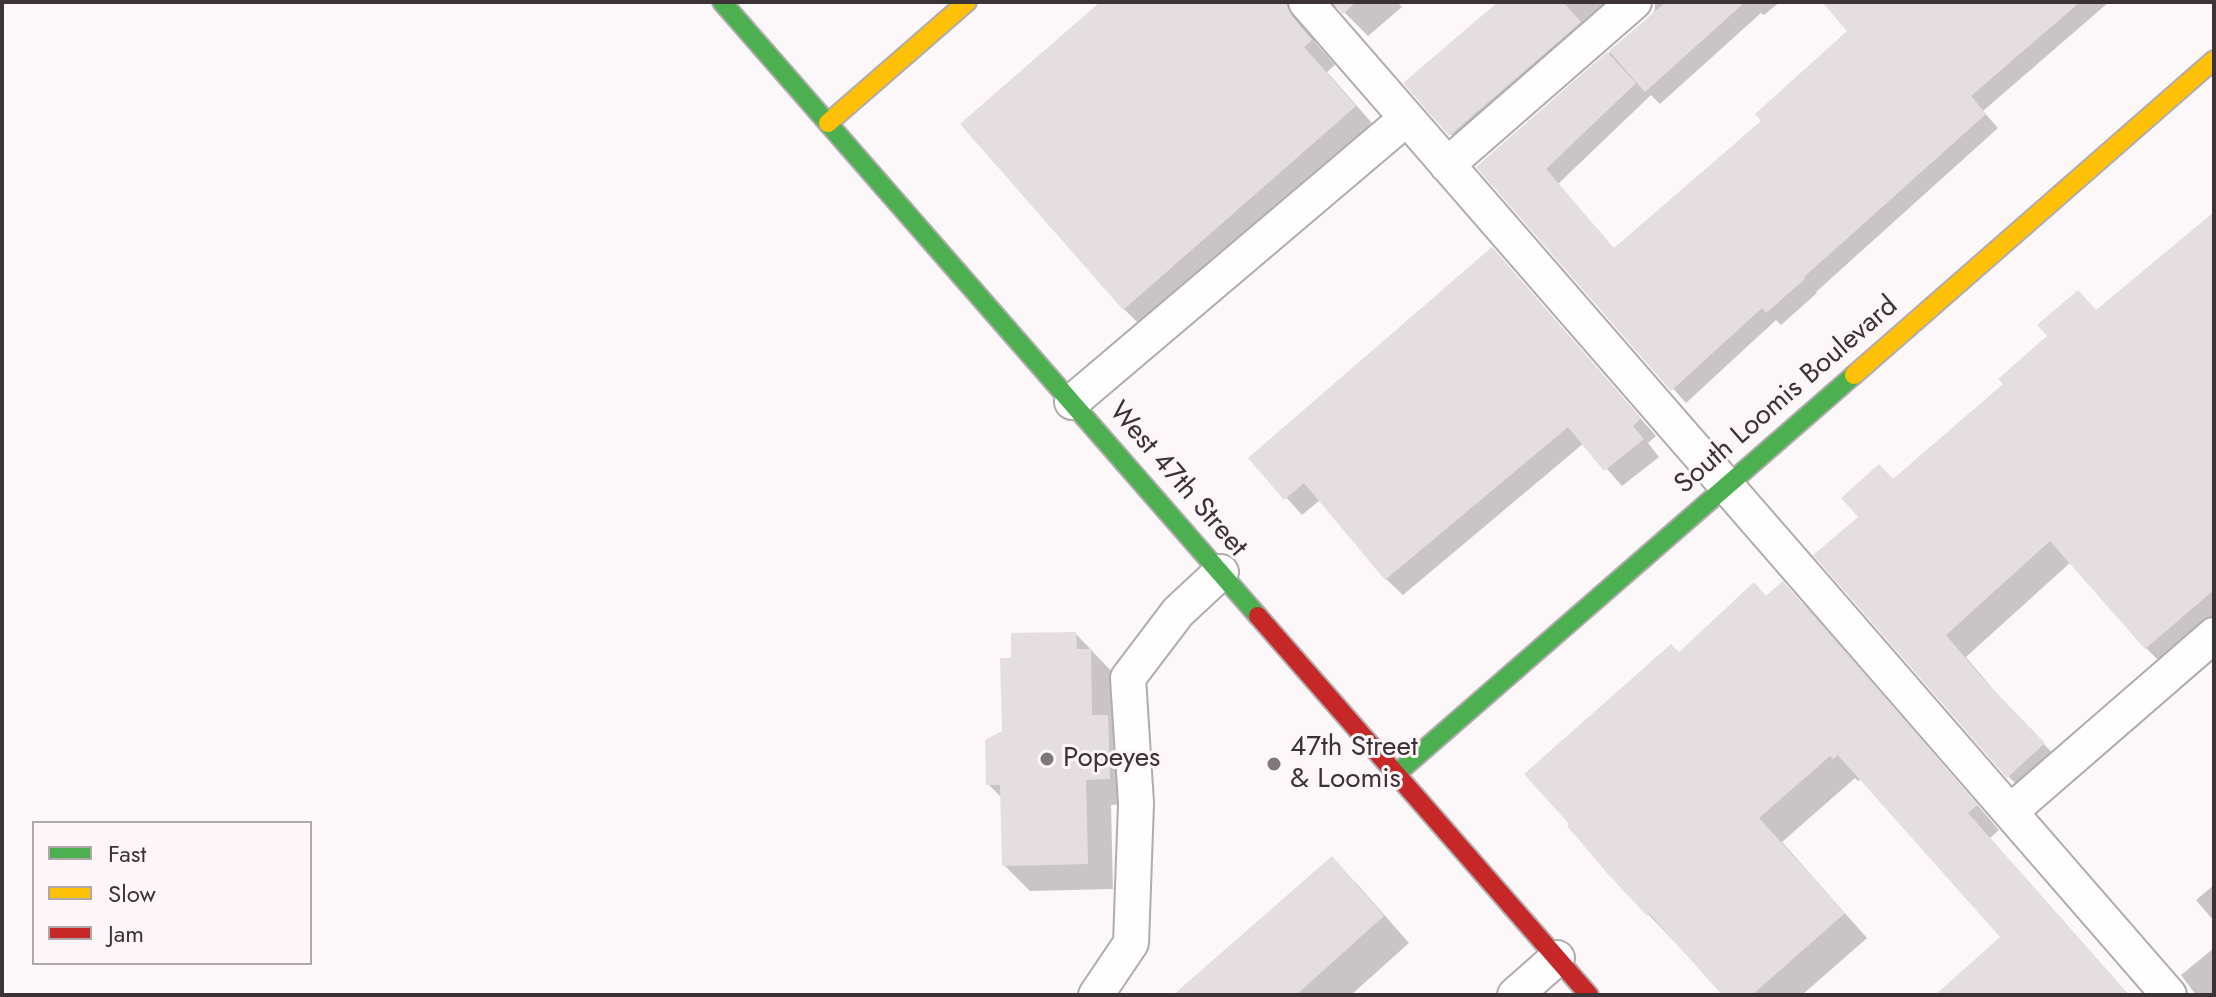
<!DOCTYPE html>
<style>
body{margin:0}
#map{position:relative;width:2216px;height:997px;overflow:hidden;background:#fcf7f9;font-family:Jost,sans-serif}
canvas{display:block}
.frame{position:absolute;inset:0;border:4px solid #3b3336;pointer-events:none}
.legend{position:absolute;left:32px;top:821px;width:280px;height:144px;box-sizing:border-box;background:#fef5f8;border:2px solid #b0a7aa;margin:0;padding:10px 14px;list-style:none;font-size:24px;color:#3b3336}
.legend li{display:flex;align-items:center;gap:16px;height:40px}
.legend b{width:40px;border:2px solid #b0a7aa}
</style>
<div id="map">
<canvas width="2216" height="997"></canvas>
<div class="frame"></div>
<ul class="legend">
<li><b style="height:10px;background:#4caf50"></b>Fast</li>
<li><b style="height:10px;background:#ffc107"></b>Slow</li>
<li><b style="height:10px;background:#c62828"></b>Jam</li>
</ul>
</div>
<script>
const ctx = document.querySelector('canvas').getContext('2d');
ctx.lineJoin = 'round';
function fill(path, color) { ctx.fillStyle = color; ctx.fill(path, 'evenodd'); }
function stroke(path, color, width, dash) { ctx.strokeStyle = color; ctx.lineWidth = width; ctx.lineCap = dash ? 'butt' : 'round'; ctx.setLineDash(dash || []); ctx.stroke(path); }
function write(font, color, halo, rows, align = 'center') {
  ctx.font = font + ' Jost,sans-serif'; ctx.lineWidth = 6; ctx.setLineDash([]); ctx.textBaseline = 'middle'; ctx.strokeStyle = halo; ctx.fillStyle = color; for (const [text, x, y, turn = 0] of rows) {
    ctx.save(); ctx.translate(x, y); ctx.rotate((+turn || 0) * Math.PI / 180); ctx.textAlign = isNaN(turn) ? turn : align; if (halo) ctx.strokeText(text, 0, 0); ctx.fillText(text, 0, 0); ctx.restore();
  }
}
fill(new Path2D(`
 M 1103,2 L 1397,2 L 1402,7 L 1368,36 L 1339,7 L 1328,6 L 1310,32 L 1315,42 L 1335,65 L 1327,72 L 1379,131 L 1148,333 L 1124,309 L 963,125 Z
 M 1501,2 L 1632,2 L 1464,149 L 1406,84 Z
 M 1655,2 L 1780,2 L 1764,15 L 1761,13 L 1660,104 L 1651,95 L 1558,184 L 1615,250 L 1764,121 L 1849,31 L 1825,2 L 2109,2 L 1983,111 L 1998,128 L 1816,292 L 1817,293 L 1781,325 L 1776,320 L 1686,403 L 1478,167 L 1649,18 L 1655,10 Z
 M 2214,214 L 2214,628 L 2167,669 L 2146,648 L 2071,562 L 1966,657 L 2006,705 L 2064,765 L 2029,797 L 2008,776 L 1861,517 L 1894,481 Z
 M 1492,250 L 1656,436 L 1648,443 L 1659,457 L 1622,486 L 1584,443 L 1403,595 L 1386,579 L 1320,500 L 1302,515 L 1251,458 Z
 M 1783,584 L 1807,608 L 1999,830 L 1990,838 L 2129,995 L 1938,995 L 2003,937 L 1861,779 L 1858,781 L 1855,778 L 1782,842 L 1867,938 L 1802,995 L 1725,995 L 1648,914 L 1679,655 L 1767,598 Z
 M 1076,634 L 1116,676 L 1135,804 L 1111,805 L 1113,889 L 1030,891 L 1004,865 L 1002,798 L 988,784 L 1004,733 L 1014,660 Z
 M 1332,859 L 1358,885 L 1409,943 L 1351,995 L 1176,995 Z
 M 2214,885 L 2214,921 L 2196,900 Z
 M 2214,948 L 2214,995 L 2196,995 L 2181,975 Z`), '#0003');
fill(new Path2D(`
 M 1100,2 L 1287,2 L 1291,15 L 1312,40 L 1304,47 L 1356,106 L 1123,310 L 960,124 Z
 M 1332,2 L 1356,2 L 1343,14 Z
 M 1498,2 L 1563,2 L 1581,22 L 1449,136 L 1403,83 Z
 M 1666,2 L 1745,2 L 1645,92 L 1609,51 Z
 M 1822,2 L 2080,2 L 1971,96 L 1986,114 L 1804,277 L 1805,279 L 1766,313 L 1762,308 L 1671,391 L 1476,167 L 1607,52 L 1636,83 L 1546,169 L 1614,248 L 1761,121 L 1755,114 L 1847,31 Z
 M 2214,212 L 2214,590 L 2145,649 L 2050,541 L 1946,635 L 1985,681 L 2045,743 L 2007,778 L 1813,555 L 1858,517 L 1841,498 L 1879,464 L 1893,479 L 2003,384 L 1998,379 L 2047,336 L 2037,325 L 2078,290 L 2096,310 Z
 M 1492,247 L 1641,418 L 1633,426 L 1644,439 L 1604,471 L 1568,427 L 1385,580 L 1304,483 L 1284,500 L 1248,458 Z
 M 1783,581 L 1977,805 L 1968,813 L 2129,995 L 1935,995 L 2000,937 L 1838,755 L 1833,759 L 1830,756 L 1759,818 L 1845,913 L 1752,995 L 1722,995 L 1649,913 L 1647,916 L 1607,873 L 1567,826 L 1569,824 L 1524,774 L 1671,644 L 1679,652 L 1754,582 L 1766,596 Z
 M 1076,632 L 1077,649 L 1091,649 L 1092,715 L 1108,715 L 1110,779 L 1086,780 L 1088,864 L 1002,866 L 1000,785 L 986,785 L 985,740 L 1002,731 L 1000,658 L 1011,658 L 1011,633 Z
 M 1332,856 L 1384,916 L 1296,995 L 1173,995 Z`), '#e4dee1');
const lane = new Path2D(`
 M 1306,2 L 2169,995
 M 1447,165 L 1634,2
 M 1072,402 L 1407,118
 M 2010,812 L 2214,635
 M 1096,995 L 1131,943 L 1136,803 L 1128,678 L 1178,612 L 1221,572
 M 1515,995 L 1557,958`);
const fast = new Path2D(`
 M 722,2 L 1258,616
 M 1396,774 L 1854,375`);
const slow = new Path2D(`
 M 828,123 L 967,2
 M 1854,375 L 2214,60`);
const jam = new Path2D(`
 M 1258,616 L 1589,995`);
stroke(lane, '#b1abad', 38);
stroke(fast, '#b1abad', 22);
stroke(slow, '#b1abad', 22);
stroke(jam, '#b1abad', 22);
stroke(lane, '#fffefe', 34);
stroke(fast, '#4caf50', 18);
stroke(slow, '#ffc107', 18);
stroke(jam, '#c62828', 18);
for (const [x, y, r, color] of [
 [1047,759,8,"#7f787a"],
 [1274,764,8,"#7f787a"]
]) { const dot = new Path2D(); dot.arc(x, y, r, 0, 2 * Math.PI); ctx.fillStyle = color; ctx.fill(dot); stroke(dot, '#fef5f8', 3); }
write('28px', '#3b3336', '#fef5f8', [
 ["South Loomis Boulevard",1787,396,-41],
 ["West 47th Street",1177,480,49]
]);
write('28px', '#3b3336', '#fef5f8', [
 ["47th Street",1290,748],
 ["& Loomis",1290,780],
 ["Popeyes",1063,759]
], 'left');
</script>
